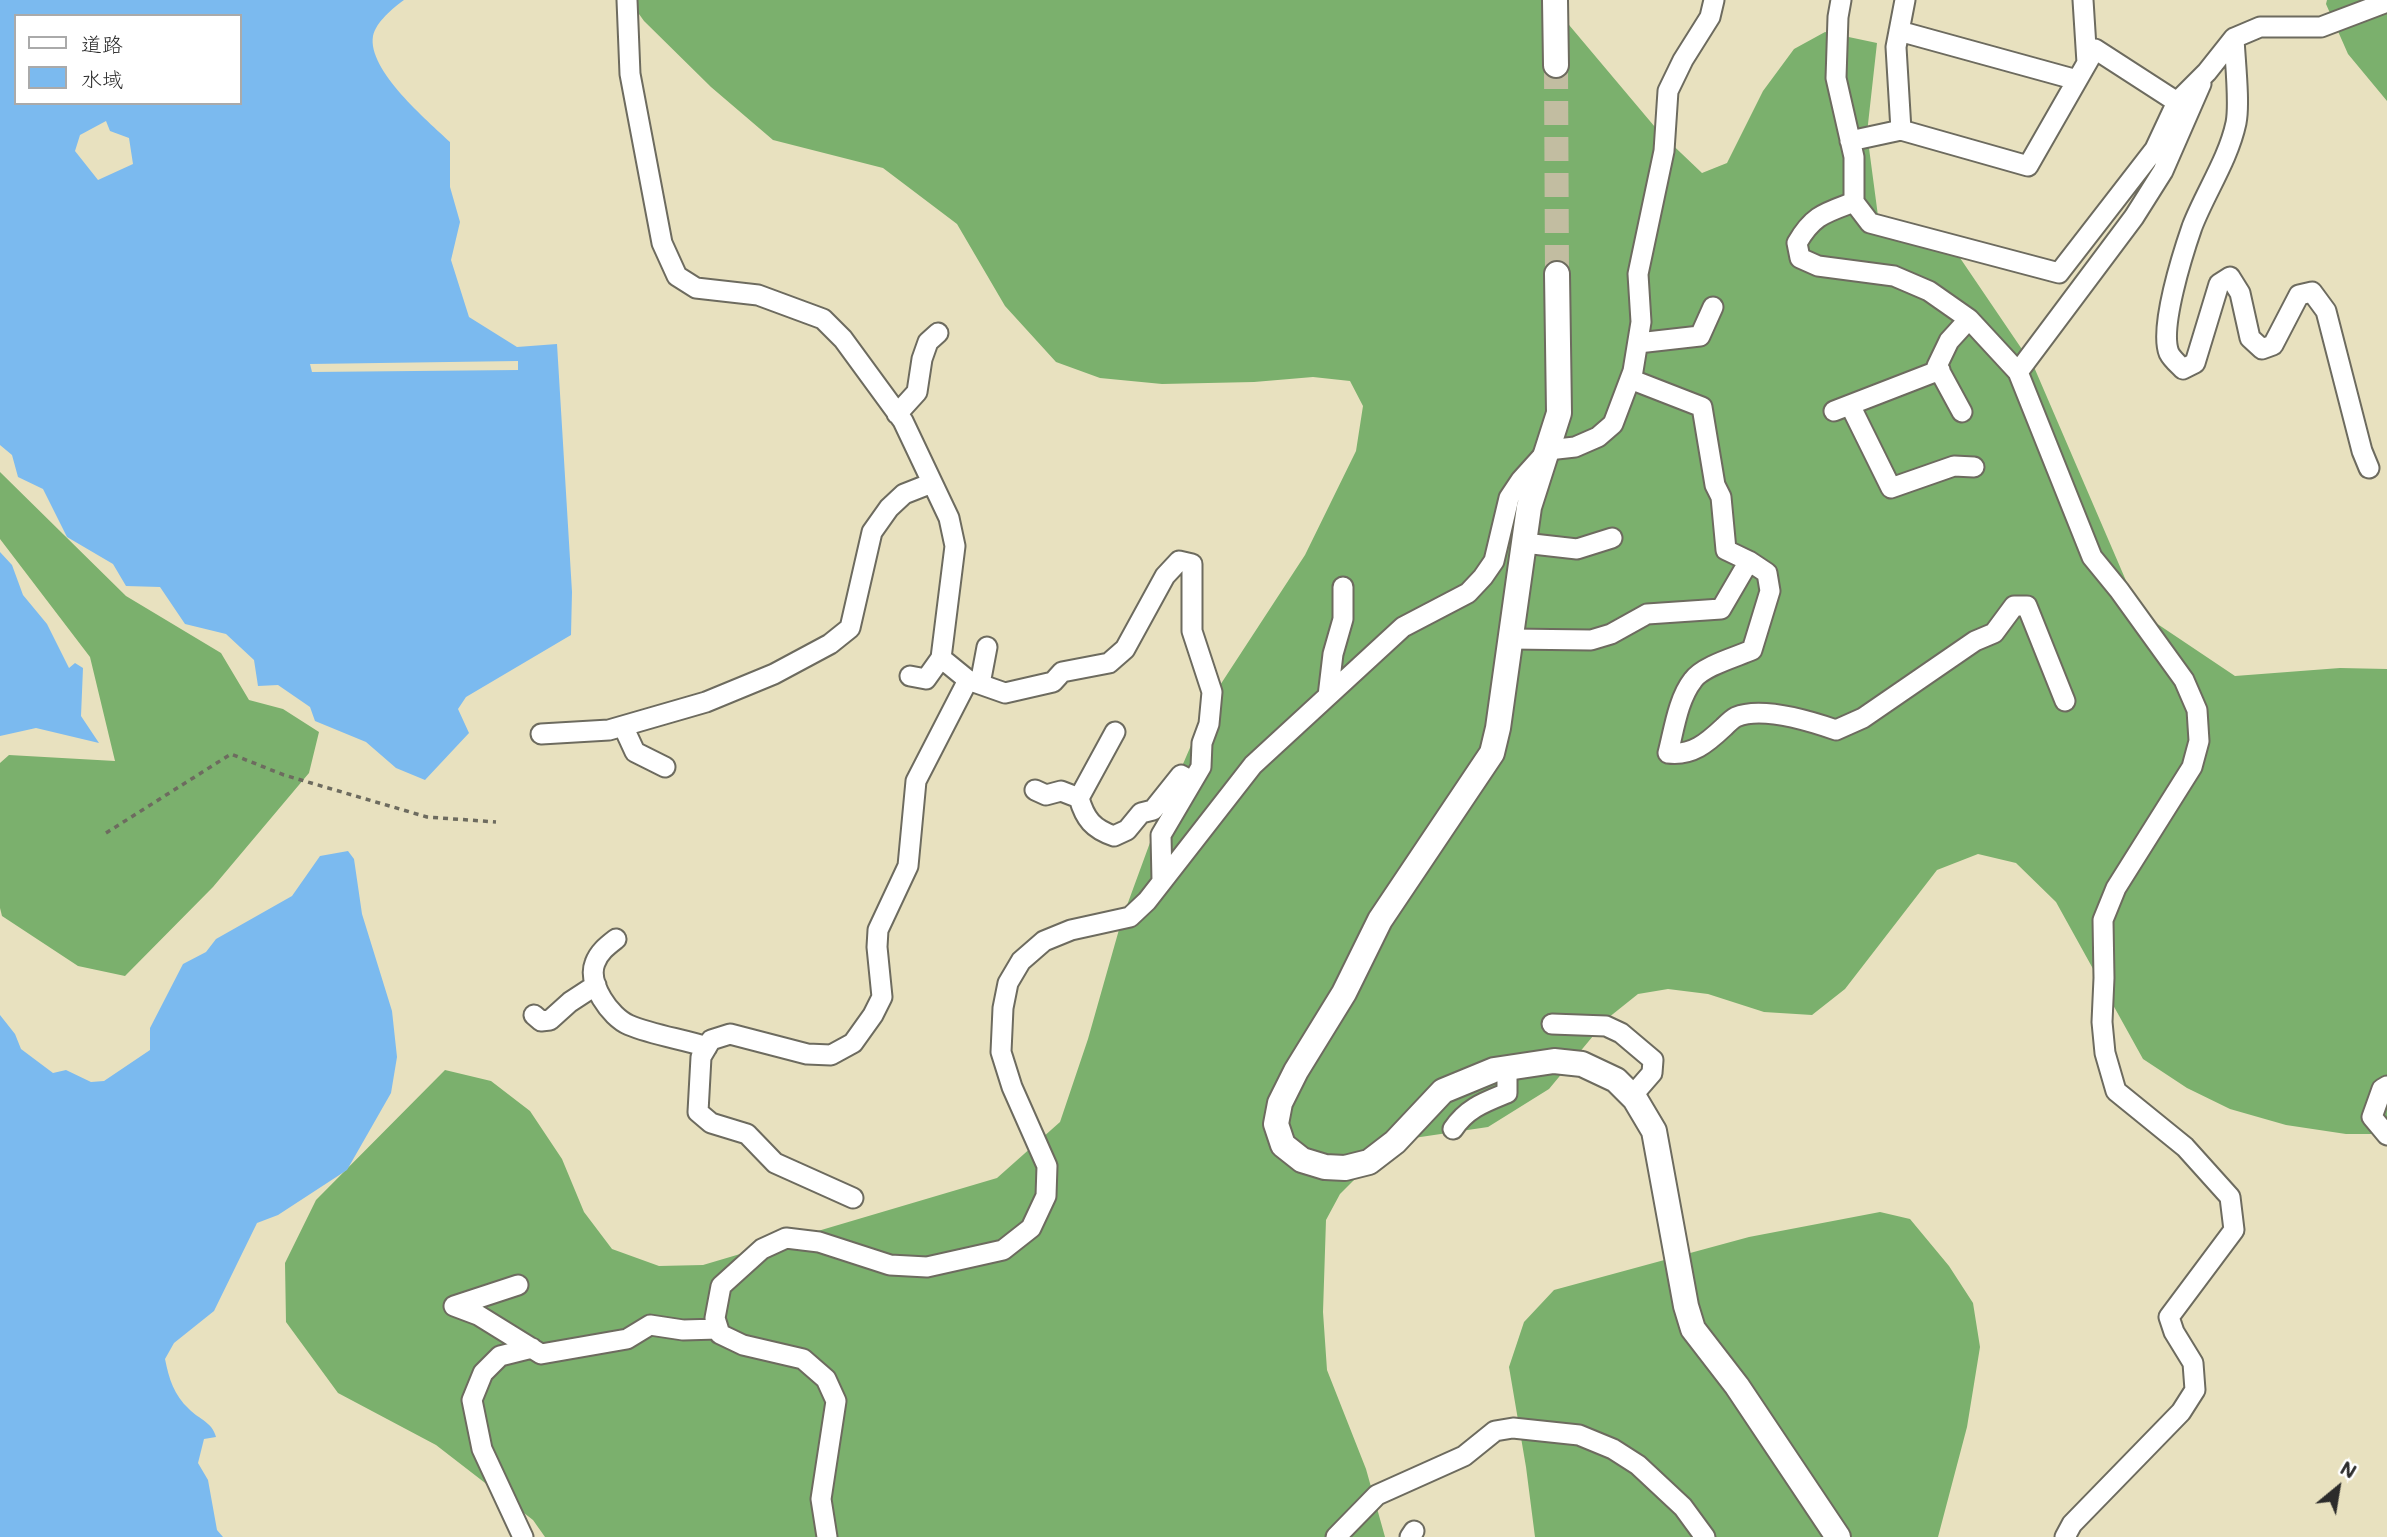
<!DOCTYPE html>
<meta charset="utf-8">
<style>
body{margin:0}
#map{position:relative;width:2387px;height:1537px;overflow:hidden;background:#e8e1bf;font-family:Mali,"Klee One",sans-serif}
canvas{display:block}
.legend{position:absolute;left:14px;top:14px;width:228px;height:91px;box-sizing:border-box;background:#fff;border:2px solid #aaa;margin:0;padding:9px 12px;list-style:none;font-size:21px;color:#2b2b2b}
.legend li{display:flex;align-items:center;gap:14px;height:35px}
.legend b{width:35px;border:2px solid #aaa}
.north{position:absolute;left:2303px;top:1453px;width:70px;height:70px;-webkit-text-stroke:5px #fff;paint-order:stroke;rotate:30deg;font-size:19px;font-weight:700;line-height:28px;text-align:center;color:#2b2b2b}
.north::after{content:'';display:block;margin:auto;width:24px;height:32px;background:#2b2b2b;clip-path:polygon(50% 0,100% 100%,50% 72%,0 100%)}
</style>
<div id="map">
<canvas width="2387" height="1537"></canvas>
<ul class="legend">
<li><b style="height:9px;background:#fff"></b>道路</li>
<li><b style="height:19px;background:#7bbaef"></b>水域</li>
</ul>
<div class="north">N</div>
</div>
<script>
const ctx = document.querySelector('canvas').getContext('2d');
ctx.lineJoin = 'round';
function fill(path, color) { ctx.fillStyle = color; ctx.fill(path, 'evenodd'); }
function stroke(path, color, width, dash) { ctx.strokeStyle = color; ctx.lineWidth = width; ctx.lineCap = dash ? 'butt' : 'round'; ctx.setLineDash(dash || []); ctx.stroke(path); }
fill(new Path2D(`
 M 629,0 L 1548,0 L 1660,133 L 1702,173 L 1727,163 L 1763,91 L 1794,49 L 1825,32 L 1877,43 L 1867,133 L 1878,216 L 1956,252 L 2034,367 L 2127,583 L 2153,621 L 2235,676 L 2340,668 L 2387,669 L 2387,1134 L 2346,1134 L 2286,1125 L 2230,1109 L 2187,1088 L 2143,1059 L 2056,902 L 2016,863 L 1978,854 L 1937,870 L 1845,989 L 1812,1015 L 1764,1012 L 1708,994 L 1668,989 L 1638,994 L 1608,1018 L 1549,1089 L 1488,1127 L 1407,1139 L 1380,1154 L 1340,1194 L 1326,1220 L 1323,1312 L 1327,1370 L 1366,1469 L 1385,1537 L 545,1537 L 533,1520 L 436,1445 L 338,1393 L 286,1322 L 285,1263 L 316,1200 L 445,1070 L 491,1081 L 530,1111 L 562,1159 L 584,1212 L 612,1249 L 659,1266 L 703,1265 L 997,1178 L 1060,1122 L 1088,1039 L 1122,919 L 1155,829 L 1211,699 L 1305,555 L 1356,451 L 1363,406 L 1350,381 L 1313,377 L 1254,382 L 1162,384 L 1100,378 L 1056,362 L 1005,306 L 957,224 L 883,168 L 773,140 L 711,87 L 644,21 Z
 M 2327,0 L 2387,0 L 2387,101 L 2348,54 L 2326,4 Z
 M 0,472 L 126,596 L 221,653 L 249,700 L 283,709 L 319,732 L 309,773 L 213,887 L 125,976 L 78,966 L 2,916 L 0,908 L 0,763 L 9,755 L 115,761 L 90,657 L 0,539 Z
 M 1880,1212 L 1910,1219 L 1949,1266 L 1973,1303 L 1980,1347 L 1967,1427 L 1938,1537 L 1535,1537 L 1526,1467 L 1509,1367 L 1524,1322 L 1554,1290 L 1749,1237 Z`), '#7bb06d');
fill(new Path2D(`
 M 0,0 L 404,0 C 393,8 376,22 373,36 C 367,70 428,121 450,142 L 450,187 L 460,222 L 451,260 L 469,317 L 517,347 L 557,344 L 572,592 L 571,635 L 466,697 L 458,709 L 469,733 L 425,780 L 396,768 L 366,742 L 315,721 L 310,707 L 278,685 L 258,686 L 254,660 L 226,634 L 185,624 L 160,587 L 126,586 L 113,564 L 67,537 L 43,489 L 18,477 L 12,455 L 0,445 ZM 16,16 L 240,16 L 240,103 L 16,103 ZM 106,121 L 110,131 L 129,138 L 133,164 L 98,180 L 75,151 L 80,135 Z
 M 0,552 L 12,565 L 23,595 L 47,624 L 69,668 L 75,663 L 83,668 L 81,716 L 99,743 L 36,728 L 0,736 Z
 M 348,851 L 354,859 L 362,914 L 392,1011 L 397,1057 L 391,1093 L 347,1170 L 278,1215 L 257,1223 L 214,1311 L 174,1343 L 165,1359 C 169,1379 174,1395 189,1409 C 200,1420 212,1422 216,1437 L 204,1439 L 198,1463 L 208,1480 L 217,1530 L 223,1537 L 0,1537 L 0,1015 L 15,1034 L 21,1049 L 53,1073 L 66,1070 L 91,1082 L 104,1081 L 150,1050 L 150,1028 L 183,964 L 206,952 L 216,939 L 292,896 L 320,856 Z`), '#7bbaef');
fill(new Path2D(`
 M 518,361 L 518,370 L 312,372 L 310,364 Z`), '#e8e1bf');
stroke(new Path2D(`
 M 1556,65 L 1557,274`), '#c2bda1', 24, [24, 12]);
const minor = new Path2D(`
 M 627,0 L 630,74 L 662,243 L 677,276 L 696,288 L 758,295 L 823,319 L 843,339 L 903,421 L 949,518 L 955,546 L 941,658
 M 1841,0 L 1838,17 L 1836,78 L 1854,157 L 1854,202 L 1870,223 L 2059,273 L 2155,149 L 2177,102 L 2207,72 L 2234,38 L 2260,27 L 2321,27 L 2387,2
 M 2083,0 L 2087,63
 M 1899,31 L 2077,80
 M 2234,38 C 2235,61 2240,103 2236,123 C 2228,160 2205,193 2192,227 C 2183,253 2159,328 2169,353 C 2172,359 2178,364 2183,369 L 2195,363 L 2219,284 L 2230,277 L 2240,293 L 2250,338 L 2262,349 L 2273,345 L 2299,295 L 2312,292 L 2326,311 L 2362,451 L 2369,468
 M 1901,130 L 1896,47 L 1905,0
 M 1850,141 L 1901,130 L 2028,166 L 2095,49 L 2177,102
 M 1854,202 C 1825,213 1813,215 1797,243 L 1800,258 L 1818,266 L 1894,276 L 1929,291 L 1969,319 L 2018,372 L 2092,557 L 2119,590 L 2184,680 L 2197,710 L 2199,741 L 2192,767 L 2116,888 L 2103,920 L 2104,978 L 2102,1022 L 2105,1053 L 2116,1091 L 2185,1147 L 2230,1197 L 2234,1230 L 2169,1317 L 2174,1332 L 2193,1363 L 2195,1390 L 2181,1412 L 2072,1524 L 2065,1537
 M 1638,343 L 1700,336 L 1713,307
 M 2018,372 L 2134,217 L 2163,171 L 2201,84
 M 1630,379 L 1702,407 L 1715,485 L 1721,497 L 1726,550 L 1749,561
 M 1850,405 L 1891,488 L 1954,466 L 1974,467
 M 1834,411 L 1940,370
 M 1962,412 L 1937,366 L 1949,341 L 1969,319
 M 897,414 L 917,392 L 922,359 L 928,342 L 938,333
 M 1524,543 L 1577,549 L 1612,538
 M 1511,639 L 1591,640 L 1611,634 L 1647,614 L 1721,609 L 1749,561 L 1767,573 L 1770,591 L 1752,650 C 1736,657 1703,666 1693,680 C 1678,699 1674,730 1668,753 C 1692,756 1707,743 1724,727 C 1727,724 1732,719 1736,717 C 1762,706 1810,721 1836,730 L 1863,718 L 1975,641 L 1994,633 L 2014,606 L 2027,606 L 2065,701
 M 910,676 L 926,679 L 941,658 L 968,680 L 1005,693 L 1053,682 L 1062,672 L 1109,663 L 1125,649 L 1165,576 L 1179,561 L 1192,564 L 1192,631 L 1212,692 L 1209,724 L 1202,743 L 1201,767 L 1161,835 L 1162,881
 M 980,684 L 987,647
 M 1328,696 L 1333,654 L 1343,619 L 1343,587
 M 623,726 L 635,752 L 665,767
 M 1115,732 L 1079,798 C 1085,819 1093,829 1114,836 L 1127,830 L 1141,813 L 1153,810 L 1181,775 L 1192,781
 M 541,734 L 609,730 L 706,702 L 774,674 L 830,644 L 850,628 L 872,532 L 889,508 L 904,494 L 932,483
 M 1035,790 L 1046,795 L 1061,791 L 1079,798
 M 616,939 C 607,946 599,952 595,963 C 587,983 610,1017 629,1025 C 653,1035 682,1039 707,1047
 M 534,1015 L 541,1021 L 550,1020 L 570,1002 L 596,985
 M 1552,1024 L 1606,1026 L 1621,1033 L 1653,1060 L 1652,1073 L 1632,1096
 M 2387,1086 L 2382,1089 L 2372,1117 L 2387,1135
 M 1453,1129 C 1467,1108 1485,1102 1507,1093 L 1507,1068
 M 853,1198 L 775,1163 L 747,1134 L 711,1123 L 698,1112 L 701,1057 L 711,1040 L 730,1034 L 807,1054 L 831,1055 L 853,1043 L 873,1015 L 882,997 L 877,947 L 878,930 L 908,866 L 916,781 L 968,680
 M 518,1285 L 454,1306 L 478,1315 L 541,1354 L 627,1339 L 650,1325 L 683,1330 L 718,1329
 M 523,1537 L 482,1449 L 472,1400 L 483,1373 L 500,1356 L 532,1348
 M 827,1537 L 821,1499 L 836,1401 L 826,1379 L 803,1359 L 743,1345 L 720,1334 L 715,1318 L 721,1286 L 762,1249 L 786,1238 L 819,1242 L 890,1265 L 927,1267 L 1003,1250 L 1031,1228 L 1046,1196 L 1047,1166 L 1012,1087 L 1001,1052 L 1003,1008 L 1008,983 L 1021,961 L 1044,941 L 1071,930 L 1130,917 L 1147,901 L 1253,765 L 1403,627 L 1468,593 L 1483,577 L 1494,561 L 1509,498 L 1521,480 L 1548,450 L 1575,447 L 1598,437 L 1613,424 L 1633,371 L 1641,322 L 1638,274 L 1664,151 L 1668,91 L 1683,60 L 1710,17 L 1714,0
 M 1336,1537 L 1377,1495 L 1464,1456 L 1495,1431 L 1513,1428 L 1579,1435 L 1613,1449 L 1638,1465 L 1683,1507 L 1705,1537
 M 1410,1537 L 1414,1531`);
const tertiary = new Path2D(`
 M 1555,0 L 1556,65
 M 1557,274 L 1559,413 L 1529,507 L 1498,728 L 1492,753 L 1380,920 L 1344,993 L 1296,1071 L 1280,1103 L 1276,1124 L 1283,1145 L 1302,1160 L 1325,1167 L 1345,1168 L 1369,1162 L 1395,1142 L 1443,1091 L 1494,1070 L 1554,1061 L 1582,1064 L 1616,1080 L 1635,1099 L 1654,1131 L 1686,1306 L 1693,1329 L 1737,1386 L 1838,1537`);
stroke(minor, '#6d6b5f', 23);
stroke(tertiary, '#6d6b5f', 28);
stroke(new Path2D(`
 M 106,833 L 231,754 L 284,775 L 427,817 L 496,822`), '#6d6b5f', 3.5, [5, 5]);
stroke(minor, '#fff', 19);
stroke(tertiary, '#fff', 24);
</script>
